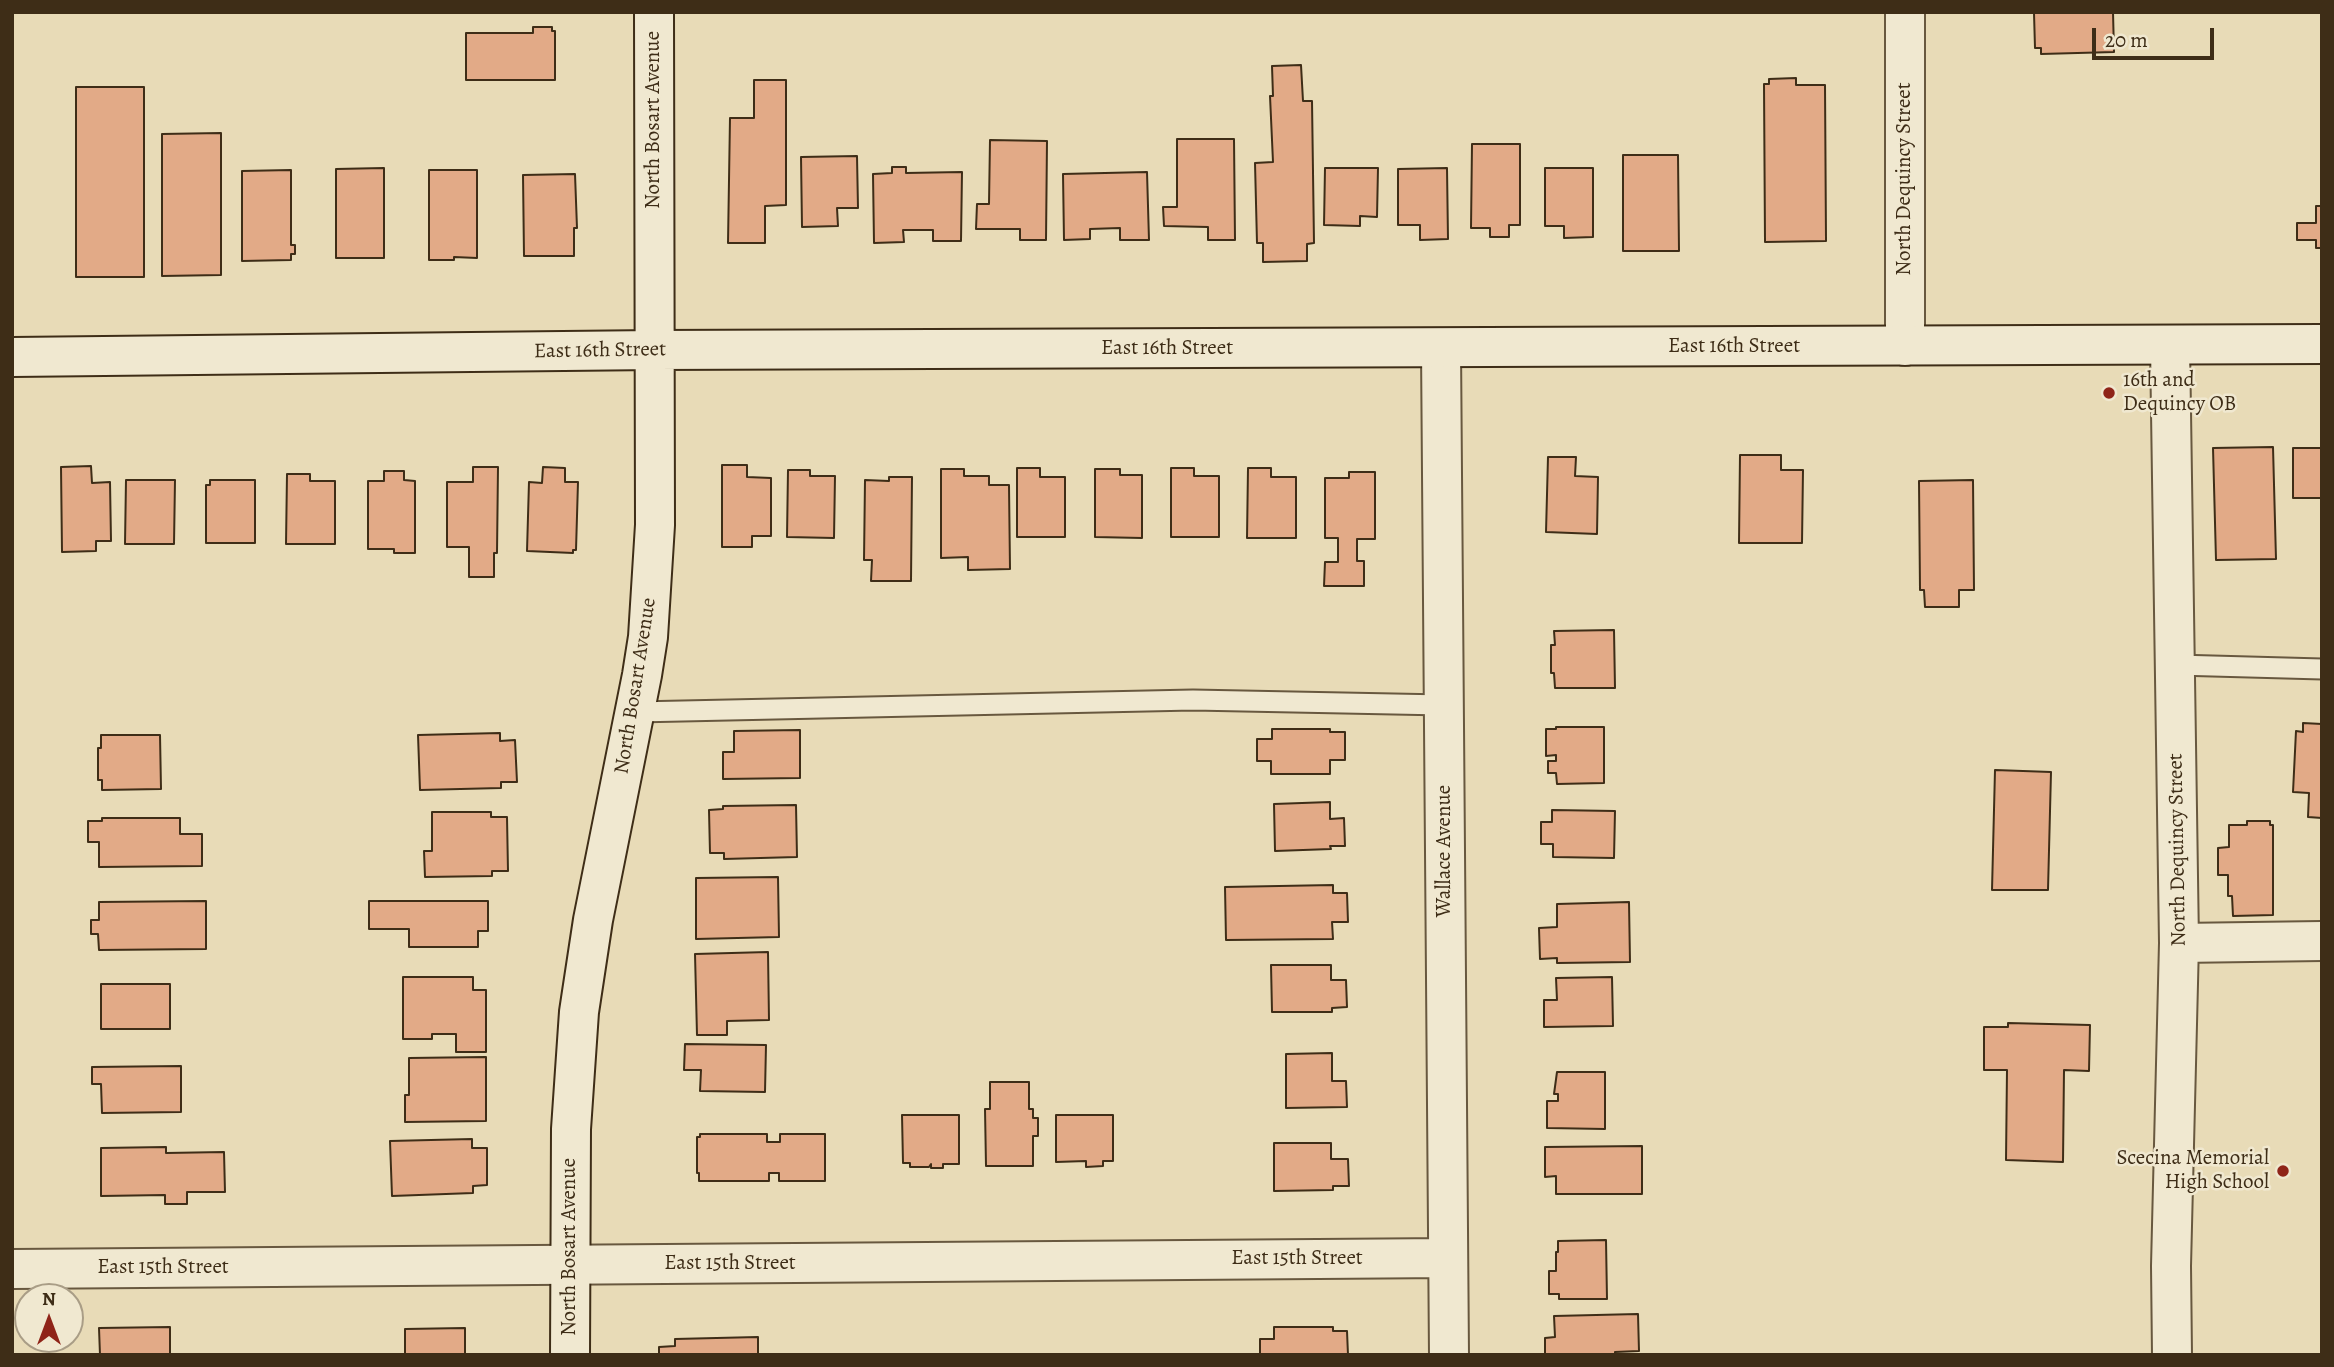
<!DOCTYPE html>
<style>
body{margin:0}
#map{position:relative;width:2334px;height:1367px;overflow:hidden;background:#e8dbb7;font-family:Alegreya,serif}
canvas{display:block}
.frame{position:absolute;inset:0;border:14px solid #3e2d17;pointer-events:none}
.north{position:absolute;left:14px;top:1283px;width:70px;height:70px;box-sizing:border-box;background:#f0e8d0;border:2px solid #a99d86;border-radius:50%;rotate:0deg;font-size:19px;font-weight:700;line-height:28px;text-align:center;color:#3e2d17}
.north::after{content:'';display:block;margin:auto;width:24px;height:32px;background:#8f2418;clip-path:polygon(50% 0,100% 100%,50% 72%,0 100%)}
.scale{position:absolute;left:2092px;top:28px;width:122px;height:32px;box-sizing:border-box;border:4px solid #3e2d17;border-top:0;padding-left:9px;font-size:21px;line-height:24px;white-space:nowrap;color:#3e2d17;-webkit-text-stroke:5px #f0e8d0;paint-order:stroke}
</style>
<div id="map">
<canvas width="2334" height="1367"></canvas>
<div class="frame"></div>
<div class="north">N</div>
<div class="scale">20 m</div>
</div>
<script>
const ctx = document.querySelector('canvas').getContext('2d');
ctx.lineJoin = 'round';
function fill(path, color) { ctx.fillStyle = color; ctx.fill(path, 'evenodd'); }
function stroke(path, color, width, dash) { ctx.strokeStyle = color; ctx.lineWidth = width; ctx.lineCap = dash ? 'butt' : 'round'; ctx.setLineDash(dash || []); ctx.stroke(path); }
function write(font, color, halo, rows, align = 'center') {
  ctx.font = font + ' Alegreya,serif'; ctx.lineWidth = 5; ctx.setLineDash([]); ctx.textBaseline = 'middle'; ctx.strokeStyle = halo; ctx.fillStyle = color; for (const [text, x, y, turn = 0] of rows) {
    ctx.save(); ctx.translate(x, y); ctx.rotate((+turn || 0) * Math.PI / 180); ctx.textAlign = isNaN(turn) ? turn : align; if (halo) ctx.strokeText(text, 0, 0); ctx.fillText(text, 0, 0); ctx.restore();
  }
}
const building = new Path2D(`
 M 2113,12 L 2114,52 L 2041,54 L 2041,48 L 2035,48 L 2034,13 Z
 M 533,27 L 552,27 L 552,31 L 555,31 L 555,80 L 466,80 L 466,33 L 533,33 Z
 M 1301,65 L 1303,101 L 1312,101 L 1314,243 L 1307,244 L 1307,261 L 1263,262 L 1263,243 L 1257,243 L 1255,163 L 1273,162 L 1270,96 L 1273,96 L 1272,66 Z
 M 1796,78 L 1796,85 L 1825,85 L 1826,241 L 1765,242 L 1764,84 L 1769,84 L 1769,79 Z
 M 754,80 L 786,80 L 786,205 L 765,206 L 765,243 L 728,243 L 730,118 L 754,118 Z
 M 76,87 L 144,87 L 144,277 L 76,277 Z
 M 221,133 L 221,275 L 162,276 L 162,134 Z
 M 1177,139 L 1234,139 L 1235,240 L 1208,240 L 1208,227 L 1164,226 L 1163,207 L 1177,207 Z
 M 990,140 L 1047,141 L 1046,240 L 1020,240 L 1020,229 L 976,229 L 977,204 L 989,204 Z
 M 1472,144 L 1520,144 L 1520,225 L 1509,225 L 1509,237 L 1490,237 L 1490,228 L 1471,228 Z
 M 1623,155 L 1678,155 L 1679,251 L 1623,251 Z
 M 857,156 L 858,208 L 837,208 L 838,226 L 802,227 L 801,157 Z
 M 892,167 L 906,167 L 906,173 L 962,172 L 961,241 L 933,241 L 933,230 L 903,230 L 904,242 L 874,243 L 873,174 L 892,173 Z
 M 384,168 L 384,258 L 336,258 L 336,169 Z
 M 1325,168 L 1378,168 L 1377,217 L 1360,216 L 1360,226 L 1324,225 Z
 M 1447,168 L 1448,239 L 1420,240 L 1420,225 L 1398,225 L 1398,169 Z
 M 1545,168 L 1593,168 L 1593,237 L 1564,238 L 1564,226 L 1545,226 Z
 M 291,170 L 291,245 L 295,245 L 295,254 L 291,254 L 291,260 L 242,261 L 242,171 Z
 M 429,170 L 477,170 L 477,258 L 454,257 L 454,260 L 429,260 Z
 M 1147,172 L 1149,240 L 1120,240 L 1120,228 L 1090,229 L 1090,239 L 1064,240 L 1063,174 Z
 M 575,174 L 577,228 L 574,228 L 574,256 L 524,256 L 523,175 Z
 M 2316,206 L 2322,206 L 2322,248 L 2316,248 L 2316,240 L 2297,240 L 2297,223 L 2316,223 Z
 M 2273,447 L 2276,559 L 2216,560 L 2213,448 Z
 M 2293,448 L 2322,448 L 2322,498 L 2293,498 Z
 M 1740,455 L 1781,455 L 1781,470 L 1803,470 L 1802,543 L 1739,543 Z
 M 1548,457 L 1576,457 L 1575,476 L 1598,477 L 1597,534 L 1546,532 Z
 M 722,465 L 747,465 L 747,477 L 771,478 L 771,536 L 752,536 L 752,547 L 722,547 Z
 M 91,466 L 92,483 L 110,482 L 111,541 L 96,541 L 96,551 L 62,552 L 61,467 Z
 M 473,467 L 498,467 L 497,553 L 494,553 L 494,577 L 469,577 L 469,547 L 447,547 L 447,482 L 473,482 Z
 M 543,467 L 565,468 L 565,482 L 578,482 L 576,550 L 573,550 L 573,553 L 527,551 L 529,482 L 542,483 Z
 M 1017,468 L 1040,468 L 1040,477 L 1065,477 L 1065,537 L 1017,537 Z
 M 1171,468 L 1194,468 L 1194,476 L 1219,476 L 1219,537 L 1171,537 Z
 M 1248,468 L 1271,468 L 1271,477 L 1296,477 L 1296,538 L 1247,538 Z
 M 941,469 L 964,469 L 964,476 L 989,476 L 989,485 L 1009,485 L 1010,569 L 968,570 L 968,557 L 941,558 Z
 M 1095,469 L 1120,469 L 1120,475 L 1142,475 L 1142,538 L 1095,537 Z
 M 788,470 L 810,470 L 810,476 L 835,476 L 834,538 L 787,537 Z
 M 384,471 L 404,471 L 404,480 L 415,481 L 415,553 L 394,553 L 394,549 L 368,549 L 368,481 L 384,481 Z
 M 1349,472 L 1375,472 L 1375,539 L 1357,539 L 1357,561 L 1364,561 L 1364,586 L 1324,586 L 1325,562 L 1338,562 L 1338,538 L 1325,538 L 1325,478 L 1349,478 Z
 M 287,474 L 310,474 L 310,481 L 335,481 L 335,544 L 286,544 Z
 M 889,477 L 912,477 L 911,581 L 871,581 L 872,560 L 864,560 L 865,480 L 889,481 Z
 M 126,480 L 175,480 L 174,544 L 125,544 Z
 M 210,480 L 255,480 L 255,543 L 206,543 L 206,485 L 210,485 Z
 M 1973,480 L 1974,590 L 1959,590 L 1959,607 L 1925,607 L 1924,590 L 1920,590 L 1919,481 Z
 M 1614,630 L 1615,688 L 1555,688 L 1554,673 L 1551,673 L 1551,645 L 1555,645 L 1554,631 Z
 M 2303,723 L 2322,724 L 2322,818 L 2308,817 L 2309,793 L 2293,792 L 2296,731 L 2303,732 Z
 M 1556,727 L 1604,727 L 1604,783 L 1557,784 L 1556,773 L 1548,773 L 1548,761 L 1556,761 L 1556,755 L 1546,756 L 1546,729 L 1556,729 Z
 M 1272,729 L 1330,729 L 1330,732 L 1345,732 L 1345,760 L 1330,760 L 1330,774 L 1271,774 L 1271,761 L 1257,761 L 1257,739 L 1272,739 Z
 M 800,730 L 800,778 L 723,779 L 723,752 L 734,752 L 734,731 Z
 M 500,733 L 500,741 L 515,740 L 517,782 L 501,782 L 501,788 L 420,790 L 418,735 Z
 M 101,735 L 160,735 L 161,789 L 102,790 L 102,780 L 98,780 L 98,748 L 101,748 Z
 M 1995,770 L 2051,772 L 2048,890 L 1992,890 Z
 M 1330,802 L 1330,819 L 1344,818 L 1345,846 L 1330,846 L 1331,849 L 1275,851 L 1274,804 Z
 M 796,805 L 797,857 L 724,859 L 724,853 L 710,853 L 709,810 L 723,809 L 723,806 Z
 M 1552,810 L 1615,811 L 1614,858 L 1553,857 L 1553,844 L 1541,844 L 1541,822 L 1552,822 Z
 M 432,812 L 491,812 L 491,817 L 507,817 L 508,871 L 492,871 L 492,876 L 425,877 L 424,851 L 432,851 Z
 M 102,818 L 180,818 L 180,834 L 202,834 L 202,866 L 99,867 L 99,842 L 88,842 L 88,821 L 102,821 Z
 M 2247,821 L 2270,821 L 2270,825 L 2273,825 L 2273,915 L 2233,916 L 2232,896 L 2228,896 L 2228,875 L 2218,875 L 2218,848 L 2229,847 L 2229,825 L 2247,825 Z
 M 778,877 L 779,937 L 696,939 L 696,878 Z
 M 1333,885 L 1333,893 L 1347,893 L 1348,922 L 1332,922 L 1333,939 L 1226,940 L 1225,887 Z
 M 206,901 L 206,949 L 99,950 L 98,934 L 91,934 L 91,920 L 99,920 L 99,902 Z
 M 369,901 L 488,901 L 488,931 L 478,931 L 478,947 L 409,947 L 409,929 L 369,929 Z
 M 1629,902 L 1630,962 L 1557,963 L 1557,958 L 1540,959 L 1539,928 L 1557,927 L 1557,904 Z
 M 768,952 L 769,1020 L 727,1021 L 727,1035 L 697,1035 L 695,954 Z
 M 1271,965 L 1331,965 L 1331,980 L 1346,980 L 1347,1007 L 1332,1008 L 1332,1012 L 1272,1012 Z
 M 403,977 L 473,977 L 473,990 L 486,990 L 486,1052 L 456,1052 L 456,1034 L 432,1034 L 432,1039 L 403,1039 Z
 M 1612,977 L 1613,1026 L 1544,1027 L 1544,1000 L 1557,1000 L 1556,978 Z
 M 101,984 L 170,984 L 170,1029 L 101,1029 Z
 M 2008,1023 L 2090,1025 L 2089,1071 L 2064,1070 L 2063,1162 L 2006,1160 L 2007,1070 L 1984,1070 L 1984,1027 L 2008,1027 Z
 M 685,1044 L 766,1045 L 765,1092 L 700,1091 L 701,1070 L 684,1070 Z
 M 1332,1053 L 1332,1081 L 1346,1081 L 1347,1107 L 1286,1108 L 1286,1054 Z
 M 486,1057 L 486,1121 L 405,1122 L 405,1095 L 409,1095 L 409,1058 Z
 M 181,1066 L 181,1112 L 102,1113 L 101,1084 L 92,1084 L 92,1067 Z
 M 1557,1072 L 1605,1072 L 1605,1129 L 1547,1128 L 1547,1101 L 1558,1101 L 1558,1094 L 1554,1094 Z
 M 990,1082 L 1029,1082 L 1029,1109 L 1033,1109 L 1033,1118 L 1038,1118 L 1038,1136 L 1033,1136 L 1033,1166 L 986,1166 L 985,1109 L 990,1109 Z
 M 902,1115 L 959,1115 L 959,1164 L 943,1164 L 943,1168 L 931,1168 L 931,1164 L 929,1167 L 910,1167 L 910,1163 L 903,1163 Z
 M 1056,1115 L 1113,1115 L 1113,1161 L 1103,1161 L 1103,1166 L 1086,1167 L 1086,1161 L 1056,1162 Z
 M 700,1134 L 767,1134 L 767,1142 L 780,1142 L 780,1134 L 825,1134 L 825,1181 L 779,1181 L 779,1173 L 769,1173 L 769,1181 L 699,1181 L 699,1173 L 697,1173 L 697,1137 L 700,1137 Z
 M 472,1139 L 472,1148 L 487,1148 L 487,1185 L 473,1186 L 473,1193 L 392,1196 L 390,1141 Z
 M 1274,1143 L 1331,1143 L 1331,1159 L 1348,1159 L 1349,1186 L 1333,1186 L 1333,1190 L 1274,1191 Z
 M 1642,1146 L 1642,1194 L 1556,1194 L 1556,1176 L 1545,1177 L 1545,1147 Z
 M 166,1147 L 166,1153 L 224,1152 L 225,1192 L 187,1192 L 187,1204 L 165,1204 L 165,1195 L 101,1196 L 101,1148 Z
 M 1606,1240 L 1607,1299 L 1559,1299 L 1559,1294 L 1549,1294 L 1549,1271 L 1556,1271 L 1556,1252 L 1558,1252 L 1558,1241 Z
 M 1638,1314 L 1639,1351 L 1615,1352 L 1615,1355 L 1545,1355 L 1545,1338 L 1555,1337 L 1554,1316 Z
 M 170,1327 L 170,1355 L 100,1355 L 99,1328 Z
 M 1274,1327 L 1333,1327 L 1333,1331 L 1347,1331 L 1348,1355 L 1260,1355 L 1260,1339 L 1274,1339 Z
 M 465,1328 L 465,1355 L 405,1355 L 405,1329 Z
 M 758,1337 L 758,1355 L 659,1355 L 659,1347 L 675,1346 L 675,1339 Z`);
fill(building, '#e2aa87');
stroke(building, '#3e2d17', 2);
const lane = new Path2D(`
 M 2176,665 L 2322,669
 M 636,712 L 1193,700 L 1444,705`);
const street = new Path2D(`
 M 1905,12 L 1905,346
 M 2170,345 L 2179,943 L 2171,1266 L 2172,1355
 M 1441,348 L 1449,1355
 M 2179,943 L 2322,941
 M 12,1269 L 1448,1258`);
const secondary = new Path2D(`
 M 12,357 L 655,350 L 2322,344
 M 570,1355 L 571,1129 L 579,1012 L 593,920 L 642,675 L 648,637 L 655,525 L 654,12`);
stroke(lane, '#68583f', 23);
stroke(street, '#68583f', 42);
stroke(secondary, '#3e2d17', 42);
stroke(lane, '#f0e8d0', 19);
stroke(street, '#f0e8d0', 38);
stroke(secondary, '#f0e8d0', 38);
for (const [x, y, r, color] of [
 [2109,393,7,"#8f2418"],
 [2283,1171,7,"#8f2418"]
]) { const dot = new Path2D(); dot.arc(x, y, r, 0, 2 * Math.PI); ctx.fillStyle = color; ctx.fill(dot); stroke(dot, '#f0e8d0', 2.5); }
write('21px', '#3e2d17', '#f0e8d0', [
 ["North Bosart Avenue",654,120,-90],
 ["North Dequincy Street",1905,179,-90],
 ["East 16th Street",1734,347],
 ["East 16th Street",1167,349],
 ["East 16th Street",600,351,-1],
 ["North Bosart Avenue",636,686,-81],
 ["North Dequincy Street",2178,850,-91],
 ["Wallace Avenue",1445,851,-90],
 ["North Bosart Avenue",570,1247,-90],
 ["East 15th Street",1297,1259],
 ["East 15th Street",730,1264],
 ["East 15th Street",163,1268]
]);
write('21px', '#3e2d17', '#f0e8d0', [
 ["16th and",2123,381],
 ["Dequincy OB",2123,405],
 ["Scecina Memorial",2269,1159,"right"],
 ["High School",2269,1183,"right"]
], 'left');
</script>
